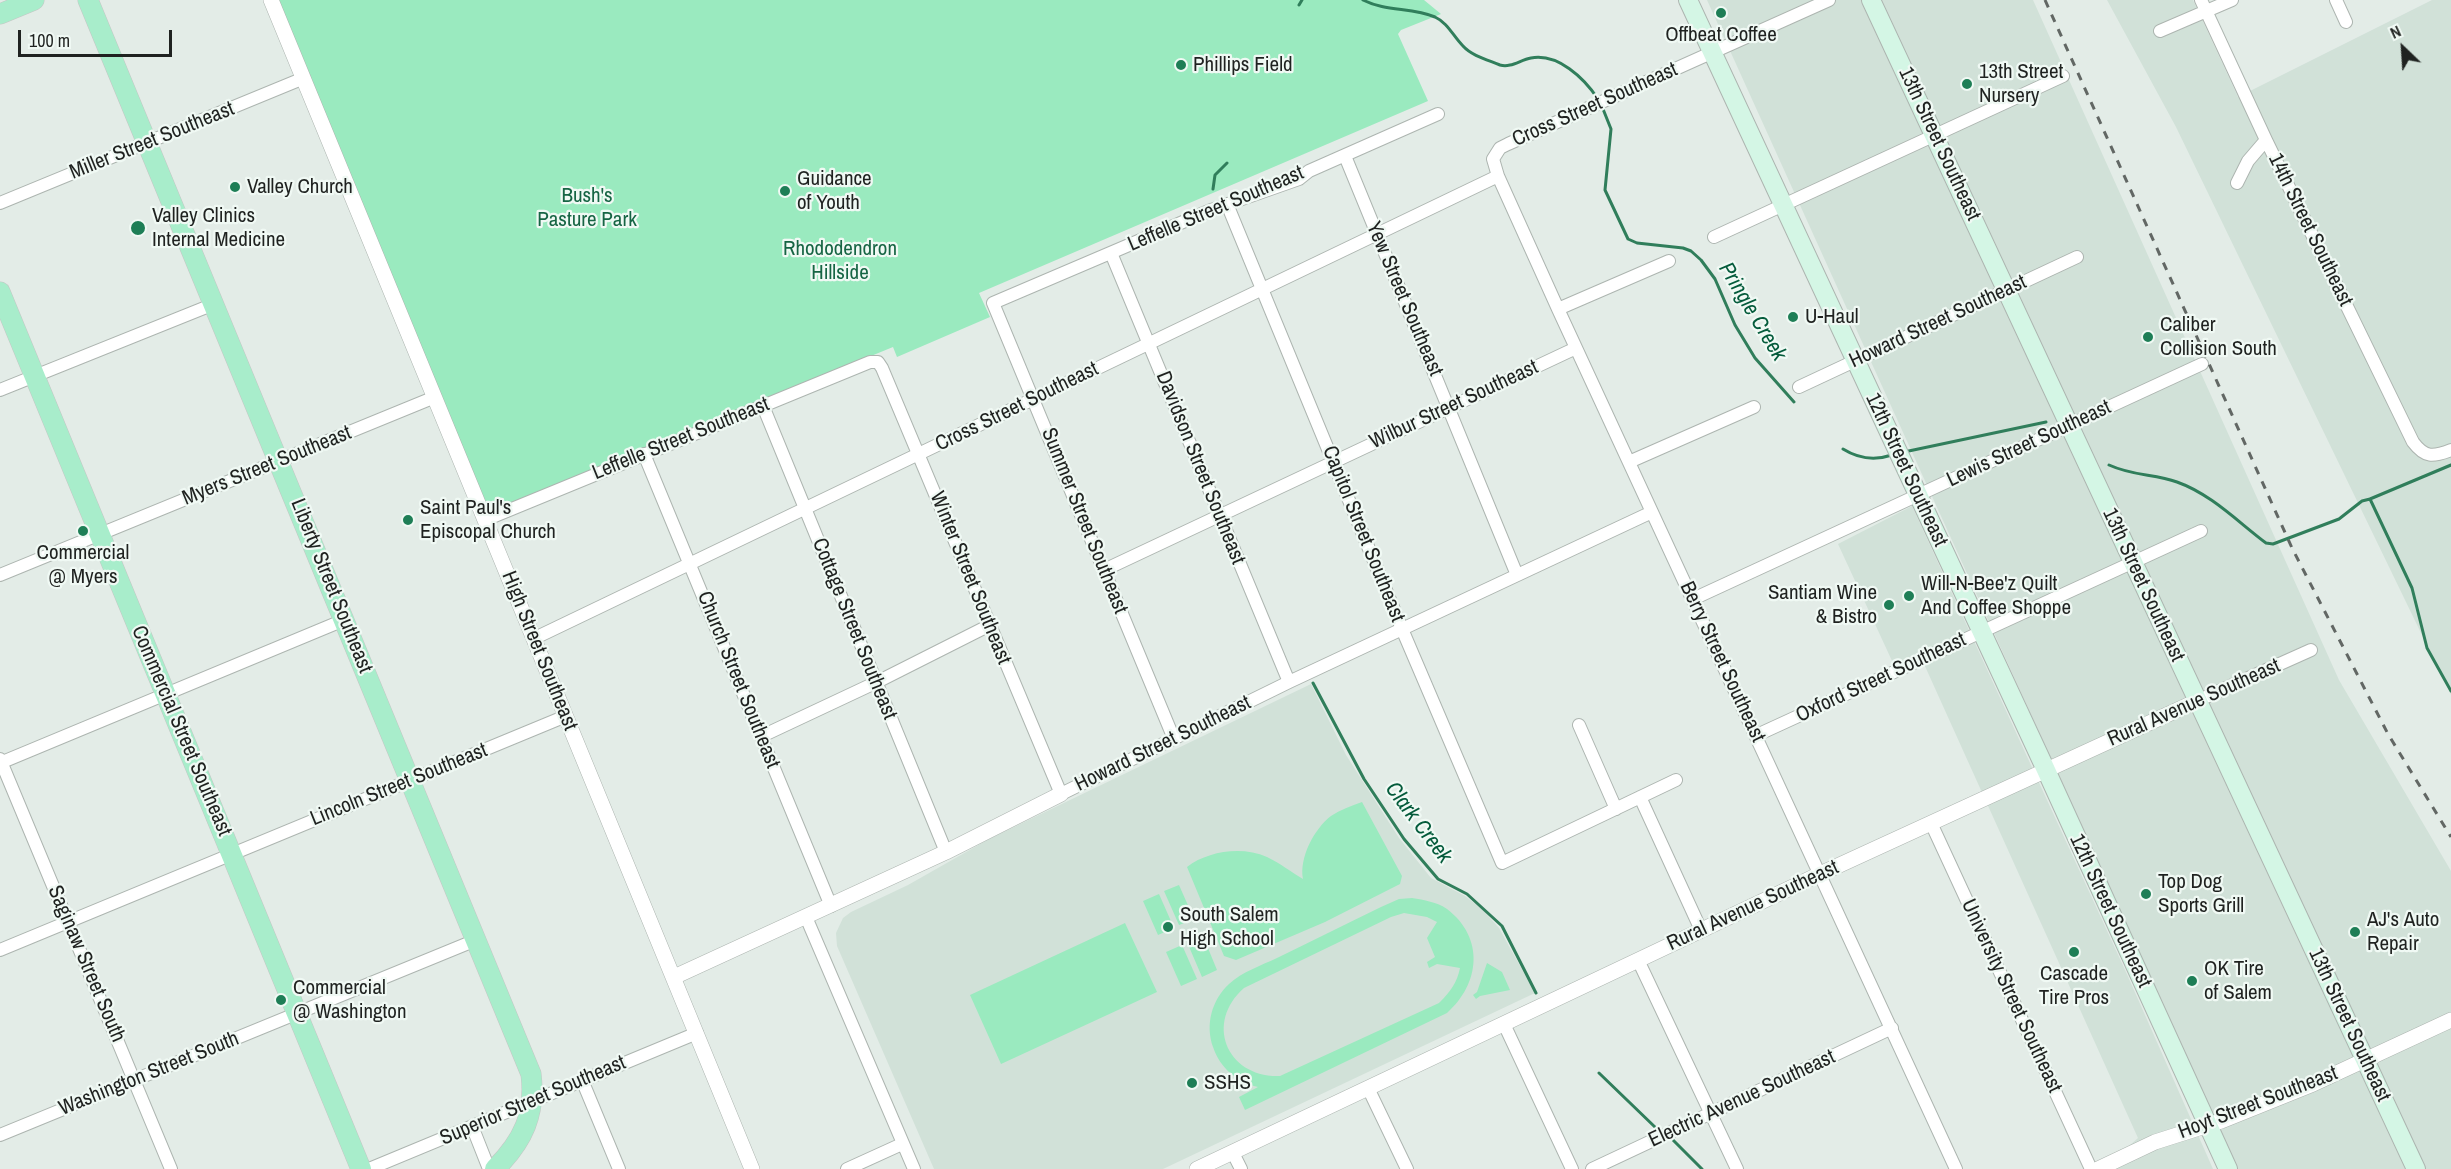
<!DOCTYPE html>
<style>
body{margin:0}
#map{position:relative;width:2451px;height:1169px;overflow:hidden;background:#e3ece7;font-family:"Archivo Narrow",sans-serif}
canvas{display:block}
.north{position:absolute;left:2373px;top:18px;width:60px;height:60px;-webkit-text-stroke:4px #f0f9f4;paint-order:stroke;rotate:335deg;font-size:16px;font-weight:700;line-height:24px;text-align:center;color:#1f2220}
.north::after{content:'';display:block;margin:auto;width:21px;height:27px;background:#1f2220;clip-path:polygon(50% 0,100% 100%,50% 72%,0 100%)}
.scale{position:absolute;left:18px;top:30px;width:154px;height:27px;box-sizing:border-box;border:3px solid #1f2220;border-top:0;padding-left:8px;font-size:18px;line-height:21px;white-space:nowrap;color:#1f2220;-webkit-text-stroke:4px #f0f9f4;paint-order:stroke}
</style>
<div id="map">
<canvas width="2451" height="1169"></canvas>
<div class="north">N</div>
<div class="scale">100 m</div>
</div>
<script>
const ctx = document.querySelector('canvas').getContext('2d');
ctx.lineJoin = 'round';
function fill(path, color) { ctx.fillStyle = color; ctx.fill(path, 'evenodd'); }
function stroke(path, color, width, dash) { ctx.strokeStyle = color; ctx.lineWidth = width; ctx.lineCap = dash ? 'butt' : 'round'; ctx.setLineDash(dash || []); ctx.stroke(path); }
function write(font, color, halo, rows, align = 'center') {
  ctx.font = font + ' "Archivo Narrow",sans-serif'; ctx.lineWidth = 4.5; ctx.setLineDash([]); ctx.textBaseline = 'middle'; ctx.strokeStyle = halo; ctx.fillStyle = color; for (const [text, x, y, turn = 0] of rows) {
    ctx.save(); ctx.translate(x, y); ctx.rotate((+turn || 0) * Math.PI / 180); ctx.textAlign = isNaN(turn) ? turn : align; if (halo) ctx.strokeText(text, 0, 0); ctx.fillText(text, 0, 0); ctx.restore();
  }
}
fill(new Path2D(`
 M 1707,0 L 2033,0 L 2339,680 L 2451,871 L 2451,1169 L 2237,1169 Z
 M 2107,0 L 2193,0 L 2238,97 L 2432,0 L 2451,0 L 2451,695 L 2176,127 Z
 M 1912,506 L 2126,972 L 2213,1169 L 2103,1169 L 2138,1138 L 1924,664 L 1899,676 L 1838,544 Z
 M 1311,684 L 1346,755 L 1399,838 L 1431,878 L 1465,896 L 1482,909 L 1499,928 L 1535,993 L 1163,1169 L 934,1169 L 837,946 L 836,933 L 843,918 L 851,912 L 908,885 L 989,839 Z`), '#d1e1d8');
fill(new Path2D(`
 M 277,0 L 1424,0 L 1441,14 L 1401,30 L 1398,34 L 1428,101 L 979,293 L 990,317 L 897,357 L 893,347 L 495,510 L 485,504 Z
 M 1362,802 L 1402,876 L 1400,884 L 1325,922 L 1236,960 L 1224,956 L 1187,867 C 1208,851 1242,846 1267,857 C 1280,863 1291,872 1303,879 C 1299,858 1314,829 1331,816 C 1340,810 1351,806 1362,802 Z
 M 1179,885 L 1194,919 L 1179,925 L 1164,891 Z
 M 1159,894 L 1174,928 L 1158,935 L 1143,901 Z
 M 1412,898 C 1424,900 1437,902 1447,909 C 1485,938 1480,984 1447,1013 L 1245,1110 L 1239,1097 L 1258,1087 C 1237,1082 1220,1068 1213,1047 C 1205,1024 1212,1000 1229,984 C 1242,972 1262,965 1277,958 C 1312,941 1346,924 1381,907 L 1399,899 ZM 1404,913 L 1427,917 L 1437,922 L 1427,938 L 1435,957 L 1427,962 L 1429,968 L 1437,964 L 1460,968 C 1457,983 1450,992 1439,1003 L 1280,1076 C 1227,1078 1204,1023 1244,988 L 1391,917 Z
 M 1125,923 L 1157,992 L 1001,1064 L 970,995 Z
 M 1203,936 L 1217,970 L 1202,977 L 1187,942 Z
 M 1182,945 L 1197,979 L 1181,986 L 1166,952 Z
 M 1487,963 L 1502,972 L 1510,990 L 1480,996 L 1476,999 L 1473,995 L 1477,992 Z`), '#9aeabf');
stroke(new Path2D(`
 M 1363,0 C 1386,12 1412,7 1435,17 C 1448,23 1453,36 1463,46 C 1472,56 1488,60 1500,65 C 1511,68 1520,60 1531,58 C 1558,53 1584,78 1598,99
 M 1299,5 L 1302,0
 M 1601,104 L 1611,129 L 1605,190 L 1628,239 L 1637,243 L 1683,248 L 1691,251 L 1701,260 L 1715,279 L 1735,325 L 1755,358 L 1794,402
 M 1213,189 L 1215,175 L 1227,163
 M 1843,449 C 1859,459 1874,461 1892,455
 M 1904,452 L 2046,422
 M 2109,465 C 2133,476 2154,474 2177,482 C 2211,494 2238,522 2266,543 L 2273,544 L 2339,519 L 2362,501 L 2370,499 L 2412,588 L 2427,648 L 2451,691
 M 2370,499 L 2451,465
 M 1313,683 L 1364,779 L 1404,839 L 1438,879 L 1467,894 L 1502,926 L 1536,993
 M 1599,1073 L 1656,1128
 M 1673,1140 L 1702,1169`), '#307e5b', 3);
const minor = new Path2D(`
 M 1829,0 L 1508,144 L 1500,148 L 1493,159 L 1498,176 L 1558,309 L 1956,1169
 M 2201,0 L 2266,140 L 2413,442 C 2425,458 2433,457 2451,450
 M 2336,0 L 2346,22
 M 2160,31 L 2232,0
 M 1345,156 L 1517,575
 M 2237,183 L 2248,161 L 2266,140
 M 0,203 L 304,78
 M 1227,204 L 1402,629 L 1502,863 L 1676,780
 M 1714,237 L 2063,76
 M 1111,253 L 1289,682
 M 1558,309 L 1669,261
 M 1799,387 L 2077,257
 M 0,390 L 214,304
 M 763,406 L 946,852
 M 644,454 L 831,906
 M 1629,462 L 1754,407
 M 485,520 L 870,362 L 878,362 L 882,368 L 1061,794 L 1289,682 L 1652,512
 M 1104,570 L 1576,348
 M 0,575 L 435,397
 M 1693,599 L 2202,364
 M 535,638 L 1498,176
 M 2197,701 L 2311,650
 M 1579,725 L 1616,809
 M 1757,735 L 2201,531
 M 762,736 L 877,682 L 990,625
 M 1174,739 L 993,303 L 1211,210 L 1299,179 L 1309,171 L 1438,114
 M 0,759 L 171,1169
 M 0,763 L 344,620
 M 1640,797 L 1701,930
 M 1931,823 L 2091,1169
 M 806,917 L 914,1169
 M 0,950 L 566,716
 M 1638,960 L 1737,1169
 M 1504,1024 L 1572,1169
 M 582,1080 L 619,1169
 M 1368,1088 L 1407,1169
 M 472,1126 L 489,1169
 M 0,1135 L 476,940
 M 1233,1153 L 1241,1169
 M 369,1169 L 697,1033
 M 847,1169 L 902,1144
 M 1592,1169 L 1892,1028`);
const tertiary = new Path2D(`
 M 271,0 L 752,1169
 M 674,977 L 946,852 L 1061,794
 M 1197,1169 L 1820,874 L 2197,701
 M 2098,1169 L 2155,1142 L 2221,1121 L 2313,1084 L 2451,1020`);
const secondary = new Path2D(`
 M 1688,0 L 2046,770 L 2228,1169
 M 1871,0 L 2416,1169`);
const primary = new Path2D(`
 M 88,0 L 531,1074 C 536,1114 523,1141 495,1169
 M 0,14 L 34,0
 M 0,292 L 361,1169`);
stroke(minor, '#adb5b0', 14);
stroke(tertiary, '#adb5b0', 16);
stroke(secondary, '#adb5b0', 20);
stroke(primary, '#c5c6c5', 21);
stroke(minor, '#fff', 12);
stroke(tertiary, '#fff', 15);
stroke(secondary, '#d4f6e5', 18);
stroke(primary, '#a8edcb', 20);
stroke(new Path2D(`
 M 2045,0 L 2292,548 L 2388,734 L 2451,837`), '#626764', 3, [8, 8]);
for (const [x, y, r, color] of [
 [1721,13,6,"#1e7e56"],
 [1181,65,6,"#1e7e56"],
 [1967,84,6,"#1e7e56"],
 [235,187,6,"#1e7e56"],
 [785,191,6,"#1e7e56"],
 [138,228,8,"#1e7e56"],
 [1793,317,6,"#1e7e56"],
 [2148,337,6,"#1e7e56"],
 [408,520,6,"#1e7e56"],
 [83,531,6,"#1e7e56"],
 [1909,596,6,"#1e7e56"],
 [1889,605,6,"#1e7e56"],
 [2146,894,6,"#1e7e56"],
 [1168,927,6,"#1e7e56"],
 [2355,932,6,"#1e7e56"],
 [2074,952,6,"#1e7e56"],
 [2192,981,6,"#1e7e56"],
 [281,1000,6,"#1e7e56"],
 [1192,1083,6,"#1e7e56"]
]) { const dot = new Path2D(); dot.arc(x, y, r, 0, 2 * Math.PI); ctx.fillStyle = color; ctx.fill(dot); stroke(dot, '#f0f9f4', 2); }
write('21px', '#1f2220', '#f0f9f4', [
 ["Offbeat Coffee",1721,35,"center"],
 ["Phillips Field",1193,65],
 ["13th Street",1979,72],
 ["Nursery",1979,96],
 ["Guidance",797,179],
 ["of Youth",797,203],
 ["Valley Church",247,187],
 ["Valley Clinics",152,216],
 ["Internal Medicine",152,240],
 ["U-Haul",1805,317],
 ["Caliber",2160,325],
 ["Collision South",2160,349],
 ["Saint Paul's",420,508],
 ["Episcopal Church",420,532],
 ["Commercial",83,553,"center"],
 ["@ Myers",83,577,"center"],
 ["Will-N-Bee'z Quilt",1921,584],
 ["And Coffee Shoppe",1921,608],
 ["Santiam Wine",1877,593,"right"],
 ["& Bistro",1877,617,"right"],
 ["Top Dog",2158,882],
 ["Sports Grill",2158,906],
 ["South Salem",1180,915],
 ["High School",1180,939],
 ["AJ's Auto",2367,920],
 ["Repair",2367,944],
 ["OK Tire",2204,969],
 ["of Salem",2204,993],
 ["Cascade",2074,974,"center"],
 ["Tire Pros",2074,998,"center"],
 ["Commercial",293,988],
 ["@ Washington",293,1012],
 ["SSHS",1204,1083]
], 'left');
write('21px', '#1f2220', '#f0f9f4', [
 ["Cross Street Southeast",1595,105,-24],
 ["Miller Street Southeast",152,141,-22],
 ["13th Street Southeast",1939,144,65],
 ["Leffelle Street Southeast",1216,209,-23],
 ["14th Street Southeast",2310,230,64],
 ["Yew Street Southeast",1404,299,67],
 ["Howard Street Southeast",1938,322,-25],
 ["Wilbur Street Southeast",1454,405,-25],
 ["Cross Street Southeast",1017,407,-26],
 ["Leffelle Street Southeast",681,439,-22],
 ["Lewis Street Southeast",2029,444,-25],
 ["Myers Street Southeast",267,466,-22],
 ["Davidson Street Southeast",1200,468,68],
 ["12th Street Southeast",1906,470,65],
 ["Summer Street Southeast",1084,521,68],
 ["Capitol Street Southeast",1363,534,68],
 ["Winter Street Southeast",970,578,68],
 ["13th Street Southeast",2143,585,65],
 ["Liberty Street Southeast",331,586,68],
 ["Cottage Street Southeast",854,629,68],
 ["High Street Southeast",539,651,68],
 ["Berry Street Southeast",1722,662,65],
 ["Oxford Street Southeast",1881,678,-25],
 ["Church Street Southeast",738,680,68],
 ["Rural Avenue Southeast",2194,703,-24],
 ["Commercial Street Southeast",181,731,67],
 ["Howard Street Southeast",1163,744,-26],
 ["Lincoln Street Southeast",399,785,-22],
 ["Rural Avenue Southeast",1753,906,-25],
 ["12th Street Southeast",2110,911,65],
 ["Saginaw Street South",86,964,67],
 ["University Street Southeast",2011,996,65],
 ["13th Street Southeast",2349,1025,65],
 ["Washington Street South",149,1074,-22],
 ["Electric Avenue Southeast",1742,1099,-25],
 ["Superior Street Southeast",533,1101,-23],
 ["Hoyt Street Southeast",2258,1103,-21]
]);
write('21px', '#166544', '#f0f9f4', [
 ["Bush's",587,196],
 ["Pasture Park",587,220],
 ["Rhododendron",840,249],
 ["Hillside",840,273]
]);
write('italic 22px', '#045b3b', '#f0f9f4', [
 ["Pringle Creek",1752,312,59],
 ["Clark Creek",1418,823,53]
]);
</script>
